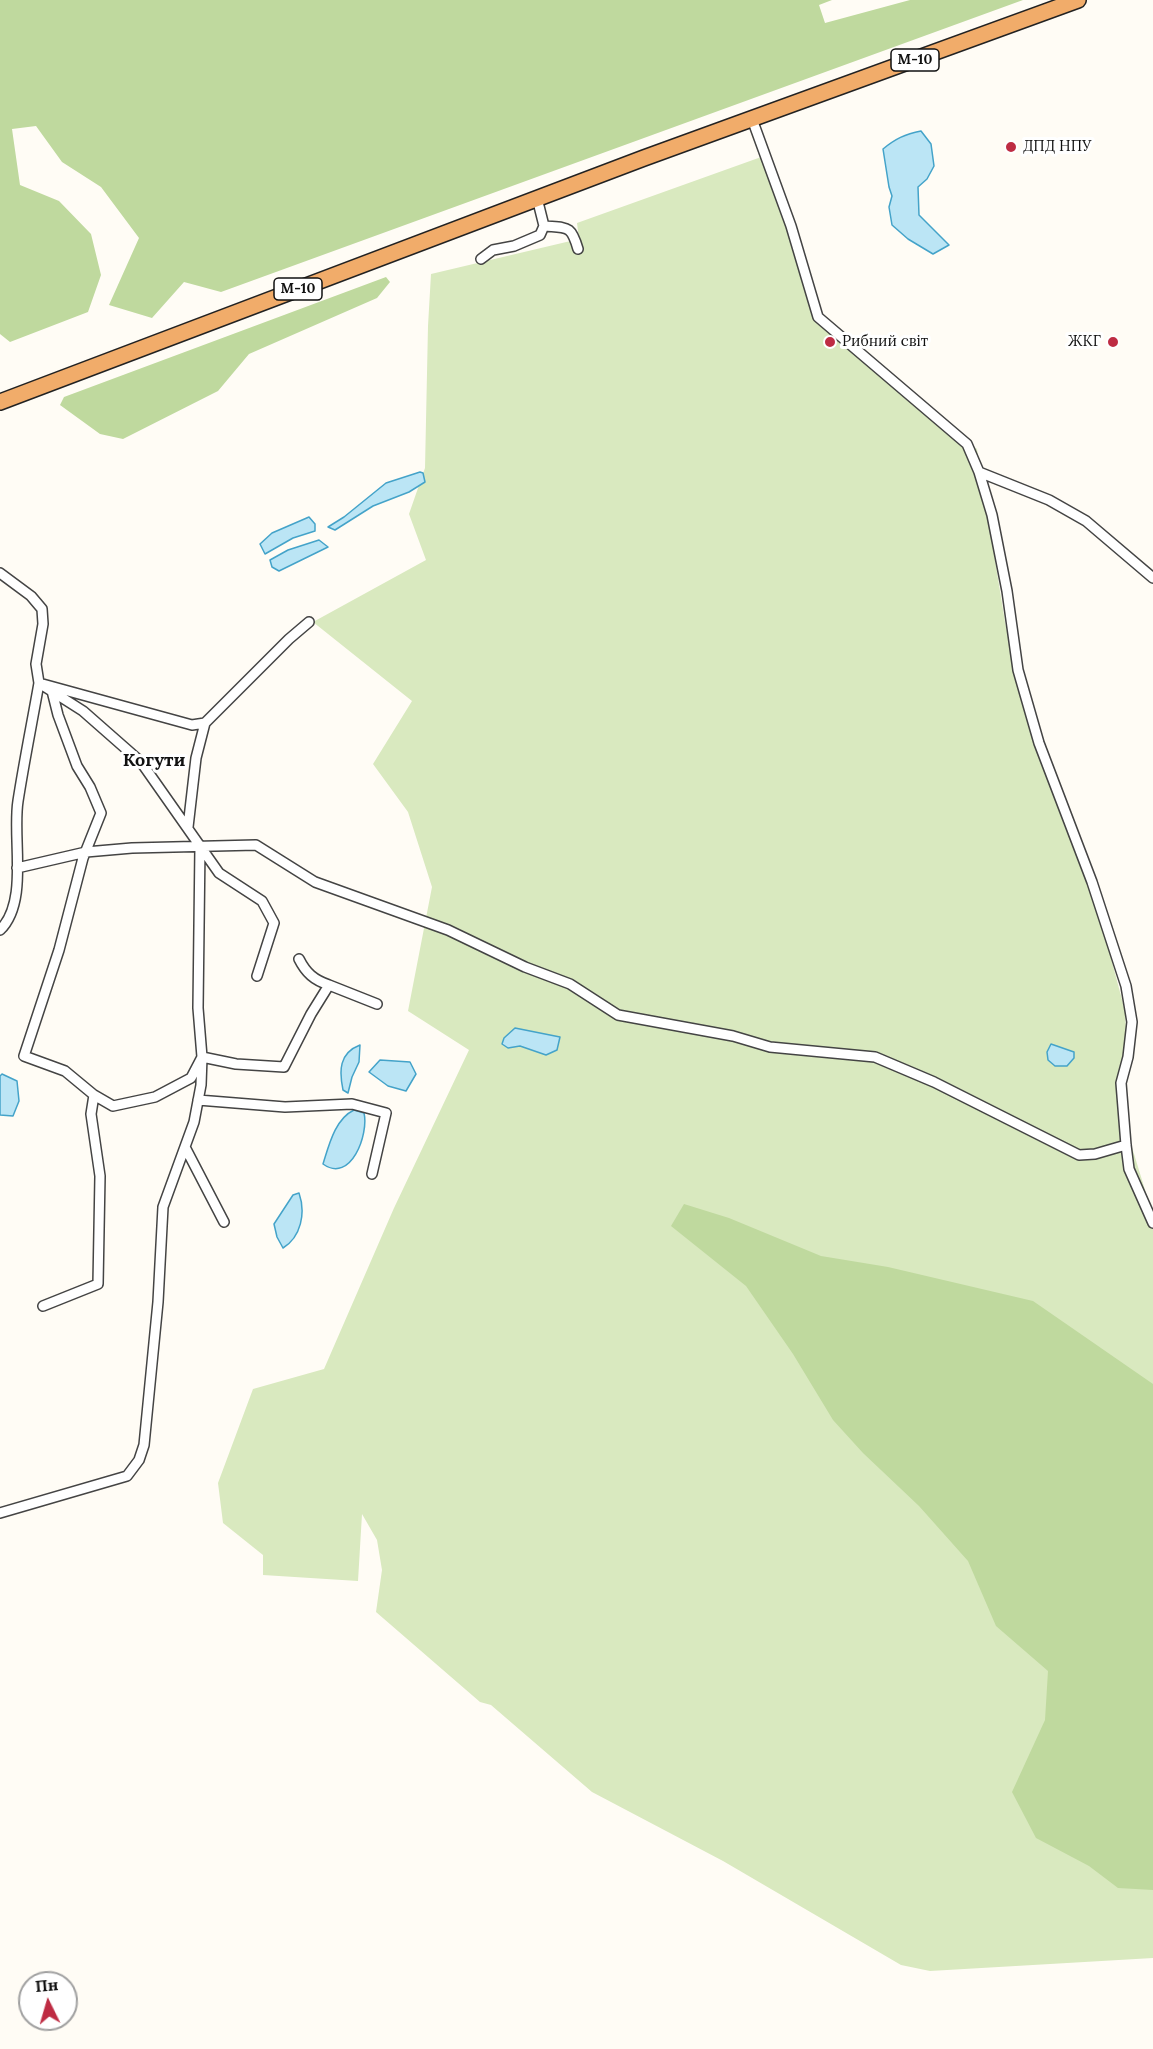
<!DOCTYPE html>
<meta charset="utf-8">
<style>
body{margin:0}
#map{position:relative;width:1153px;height:2049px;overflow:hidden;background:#fffcf5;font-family:Lora,serif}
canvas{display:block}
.north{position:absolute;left:18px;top:1971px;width:60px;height:60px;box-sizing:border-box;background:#fff;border:2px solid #a0a0a0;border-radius:50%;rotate:355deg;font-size:16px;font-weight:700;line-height:24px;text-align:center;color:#111}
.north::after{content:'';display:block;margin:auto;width:21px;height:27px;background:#be2c43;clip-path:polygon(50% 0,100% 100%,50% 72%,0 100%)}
</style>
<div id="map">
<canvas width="1153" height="2049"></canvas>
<div class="north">Пн</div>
</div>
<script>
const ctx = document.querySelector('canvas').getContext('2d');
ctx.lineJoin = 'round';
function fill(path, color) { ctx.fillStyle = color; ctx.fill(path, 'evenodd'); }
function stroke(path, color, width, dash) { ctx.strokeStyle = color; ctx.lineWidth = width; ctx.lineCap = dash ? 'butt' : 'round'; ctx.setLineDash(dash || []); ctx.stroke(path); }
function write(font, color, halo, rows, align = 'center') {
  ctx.font = font + ' Lora,serif'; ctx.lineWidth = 6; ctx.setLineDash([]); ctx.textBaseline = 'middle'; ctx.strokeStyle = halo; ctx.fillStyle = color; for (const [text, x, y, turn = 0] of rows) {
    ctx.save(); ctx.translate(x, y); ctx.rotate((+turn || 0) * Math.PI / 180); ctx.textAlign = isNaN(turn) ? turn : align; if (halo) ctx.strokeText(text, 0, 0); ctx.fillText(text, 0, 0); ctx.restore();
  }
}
fill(new Path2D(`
 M 764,156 L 821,325 L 977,449 L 1005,622 L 1020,695 L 1064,825 L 1087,878 L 1107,943 L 1125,1011 L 1126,1031 L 1122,1067 L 1116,1087 L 1127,1131 L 1153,1216 L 1153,1958 L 930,1971 L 901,1965 L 723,1861 L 592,1792 L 491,1705 L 480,1702 L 376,1612 L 382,1570 L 377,1540 L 362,1514 L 358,1581 L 263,1575 L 263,1555 L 223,1523 L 218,1483 L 253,1389 L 324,1369 L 394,1208 L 469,1050 L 408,1011 L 432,887 L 408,812 L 373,764 L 412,701 L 313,622 L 426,560 L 409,514 L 425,468 L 428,326 L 431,274 L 579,239 L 577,223 Z`), '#d9e9bf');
fill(new Path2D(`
 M 0,0 L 832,0 L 819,5 L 825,23 L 910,0 L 1023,0 L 221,292 L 184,282 L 152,318 L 109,305 L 139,238 L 101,187 L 62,162 L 36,126 L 12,129 L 20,185 L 59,201 L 91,234 L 101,275 L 88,312 L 10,342 L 0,334 Z
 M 386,277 L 390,282 L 377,298 L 249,354 L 218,391 L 123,439 L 100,434 L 60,405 L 64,397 Z
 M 684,1204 L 729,1218 L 821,1256 L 888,1267 L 1033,1301 L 1153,1384 L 1153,1890 L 1118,1888 L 1089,1866 L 1036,1838 L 1012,1792 L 1045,1720 L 1048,1671 L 996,1626 L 968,1561 L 919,1506 L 863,1453 L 833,1420 L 793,1354 L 746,1286 L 671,1226 Z`), '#bfd99e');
const water = new Path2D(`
 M 921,131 L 931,144 L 934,166 L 927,179 L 918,187 L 919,215 L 949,245 L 933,254 L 908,239 L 892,225 L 889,207 L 892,196 L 889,187 L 883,149 C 895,139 905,134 921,131 Z
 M 420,472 L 423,473 L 425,482 L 409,492 L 373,506 L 335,530 L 328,527 L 344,517 L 386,483 Z
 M 309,517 L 315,524 L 315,531 L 293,538 L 265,554 L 260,544 L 272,533 Z
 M 319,540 L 328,547 L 279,571 L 272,567 L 270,560 L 288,550 Z
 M 515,1028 L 560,1037 L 557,1050 L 546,1055 L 520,1046 L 508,1048 L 502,1044 L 504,1038 Z
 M 1051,1044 L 1074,1052 L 1074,1058 L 1067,1066 L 1055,1066 L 1048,1060 L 1047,1052 Z
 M 360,1045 L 359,1062 L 352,1077 L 348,1093 L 343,1090 C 339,1071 339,1053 360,1045 Z
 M 380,1060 L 410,1062 L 416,1074 L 406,1091 L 388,1086 L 369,1072 Z
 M 2,1074 L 17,1081 L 19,1101 L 13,1116 L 0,1115 L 0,1076 Z
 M 354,1110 L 364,1113 C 369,1134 351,1184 323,1164 C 329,1145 335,1119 354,1110 Z
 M 299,1193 C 306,1213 301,1237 283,1248 L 277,1237 L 274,1224 L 293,1195 Z`);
fill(water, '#bbe5f5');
stroke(water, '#44a3c9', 1.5);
const minor = new Path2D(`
 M 752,119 L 791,226 L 818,317 L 967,444 L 979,472 L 992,515 L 1007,591 L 1018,670 L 1039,743 L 1092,882 L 1126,986 L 1132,1022 L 1128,1057 L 1121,1083 L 1126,1145 L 1129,1169 L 1153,1223
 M 537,198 L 544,226 C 568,228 571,225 578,249
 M 481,259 L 493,250 L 514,246 L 540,235 L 544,226
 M 979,472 L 1049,500 L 1086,521 L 1153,578
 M 0,573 L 31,596 L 42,609 L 43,624 L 36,664 L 39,683 L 83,711 L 141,762 L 200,846 L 198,1008 L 202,1057 L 201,1085 L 194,1122 L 163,1207 L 158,1302 L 144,1445 L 139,1460 L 127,1476 L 0,1513
 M 188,827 L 196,758 L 205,723
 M 200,846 L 219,873 L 262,901 L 274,923 L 257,976
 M 17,868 L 86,852 L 132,848 L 256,845 L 315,882 L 448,930 L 525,967 L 570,984 L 618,1015 L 733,1036 L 770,1047 L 875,1057 L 934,1082 L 1079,1155 L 1095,1154 L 1126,1145
 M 0,930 C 29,902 12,838 18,801 C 24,762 32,723 39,683 L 192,725 L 205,723 L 289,639 L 309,622
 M 299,959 C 306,973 314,980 329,985
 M 94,1095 L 113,1106 L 155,1097 L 191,1078 L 202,1057 L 236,1064 L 284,1067 L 311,1014 L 329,985 L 377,1004
 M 198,1100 L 285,1107 L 352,1104 L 386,1113 L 372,1174
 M 185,1147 L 224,1222
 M 43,1306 L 98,1284 L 100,1176 L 91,1114 L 94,1095 L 65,1071 L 24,1056 L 59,950 L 83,858 L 101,813 L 90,787 L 77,766 L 58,715 L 52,691`);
const trunk = new Path2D(`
 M 0,402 L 644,158 L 1078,0`);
stroke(minor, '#444', 12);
stroke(trunk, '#222', 18);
stroke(minor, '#fff', 9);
stroke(trunk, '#f1ac6a', 15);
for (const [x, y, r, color] of [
 [1011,147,6,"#be2c43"],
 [830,342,6,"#be2c43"],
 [1113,342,6,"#be2c43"]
]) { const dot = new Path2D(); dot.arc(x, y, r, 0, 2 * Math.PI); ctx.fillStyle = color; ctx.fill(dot); stroke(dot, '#fff', 2); }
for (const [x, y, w] of [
 [915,60,48],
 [298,289,48]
]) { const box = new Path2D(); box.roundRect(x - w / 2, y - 11, w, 22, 4.5); ctx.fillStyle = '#fff'; ctx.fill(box); stroke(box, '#111', 1.5); }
write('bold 14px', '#111', null, [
 ["М-10",915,60],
 ["М-10",298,289]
]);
write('15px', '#111', '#fff', [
 ["ДПД НПУ",1023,147],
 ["Рибний світ",842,342],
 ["ЖКГ",1101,342,"right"]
], 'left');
write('bold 18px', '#111', '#fff', [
 ["Когути",154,761]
]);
</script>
